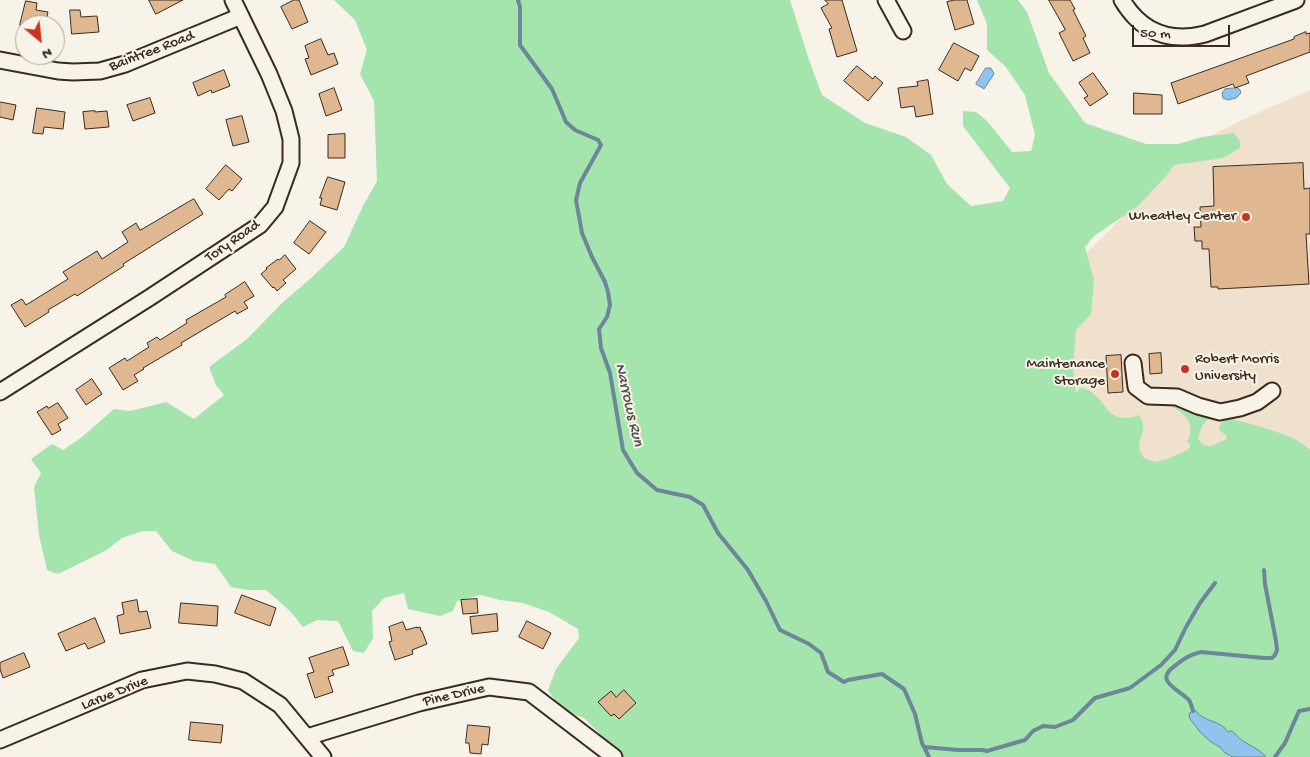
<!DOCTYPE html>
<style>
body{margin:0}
#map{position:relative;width:1310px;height:757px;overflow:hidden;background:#f7f3e8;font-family:"Gochi Hand",sans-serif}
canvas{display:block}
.north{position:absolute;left:15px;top:15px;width:50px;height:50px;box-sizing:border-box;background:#f7f3e8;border:1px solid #aca397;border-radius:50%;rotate:152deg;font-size:14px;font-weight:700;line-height:20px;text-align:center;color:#3b2a1e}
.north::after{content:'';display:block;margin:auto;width:18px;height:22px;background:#c8321e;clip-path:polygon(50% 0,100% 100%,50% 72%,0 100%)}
.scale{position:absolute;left:1132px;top:25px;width:98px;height:22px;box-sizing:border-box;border:2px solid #3b2a1e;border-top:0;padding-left:6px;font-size:15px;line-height:18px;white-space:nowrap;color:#3b2a1e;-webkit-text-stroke:4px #f7f3e8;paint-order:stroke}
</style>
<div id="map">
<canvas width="1310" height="757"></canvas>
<div class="north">N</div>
<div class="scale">50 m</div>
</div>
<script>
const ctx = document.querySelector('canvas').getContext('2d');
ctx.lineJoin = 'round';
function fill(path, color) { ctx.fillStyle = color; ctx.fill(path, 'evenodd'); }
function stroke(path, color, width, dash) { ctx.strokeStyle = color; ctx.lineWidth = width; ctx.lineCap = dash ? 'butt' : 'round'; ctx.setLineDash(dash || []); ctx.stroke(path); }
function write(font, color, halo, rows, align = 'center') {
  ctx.font = font + ' "Gochi Hand",sans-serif'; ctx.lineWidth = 4; ctx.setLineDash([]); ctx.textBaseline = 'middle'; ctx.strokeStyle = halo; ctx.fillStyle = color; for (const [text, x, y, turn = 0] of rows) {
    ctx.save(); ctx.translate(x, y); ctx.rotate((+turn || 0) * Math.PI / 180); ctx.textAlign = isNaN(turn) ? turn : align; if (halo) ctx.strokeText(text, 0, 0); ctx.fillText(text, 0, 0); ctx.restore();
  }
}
fill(new Path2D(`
 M 1310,90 L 1310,752 L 1064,458 L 1058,280 L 1113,227 L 1171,156 L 1244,119 Z`), '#f0e1ce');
fill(new Path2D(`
 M 334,0 L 790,0 L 809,60 L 822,95 L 865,123 L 906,137 L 931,155 L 947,184 L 971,206 L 1003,201 L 1010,188 L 963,126 L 963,111 L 976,112 L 987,121 L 1012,152 L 1031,151 L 1035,135 L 1025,95 L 1005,66 L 987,50 L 987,24 L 977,0 L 1018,0 L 1027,12 L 1049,73 L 1085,123 L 1146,144 L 1178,144 L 1202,137 L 1234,133 L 1240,141 L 1240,148 L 1223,158 L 1174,165 L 1168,174 L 1138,206 L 1094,236 L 1085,247 L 1094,280 L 1091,314 L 1076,330 L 1073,369 L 1076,393 L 1080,388 C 1082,388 1087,389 1088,390 C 1103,397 1106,419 1127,418 C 1131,418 1135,416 1139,415 C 1150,430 1136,437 1140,451 C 1141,454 1143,456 1144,458 L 1155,462 L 1167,459 L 1188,450 L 1190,447 L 1190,444 L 1187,442 C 1198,422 1182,411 1165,403 L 1169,402 L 1210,416 L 1209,418 L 1202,426 L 1198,438 L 1200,442 L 1204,445 L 1211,446 L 1227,439 L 1226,435 L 1219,430 C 1220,422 1223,421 1229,418 C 1252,425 1294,433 1310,450 L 1310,757 L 599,757 L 600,734 L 584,718 L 561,710 L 548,690 L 556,669 L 579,638 L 578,629 L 549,612 L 523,603 L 500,600 L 481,595 L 457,601 L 453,611 L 440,616 L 408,609 L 404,593 L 384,598 L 372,611 L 373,638 L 364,653 L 353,651 L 338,621 L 317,620 L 303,627 L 290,611 L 266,590 L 247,590 L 231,587 L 215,564 L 194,561 L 172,551 L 156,531 L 143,531 L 122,538 L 105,551 L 58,574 L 47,570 L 39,535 L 34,487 L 41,473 L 31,459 L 52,444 L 63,450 L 82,437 L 114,409 L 130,411 L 166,402 L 194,419 L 224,395 L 216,385 L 209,367 L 247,339 L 283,302 L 310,279 L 344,247 L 363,206 L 377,181 L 374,101 L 360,74 L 367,50 L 355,20 Z`), '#a4e4ad');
const water = new Path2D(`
 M 986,68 L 991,68 L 994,74 L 984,89 L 976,84 Z
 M 1238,88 L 1240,90 L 1241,93 L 1236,98 L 1228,100 L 1223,98 L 1222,93 L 1225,89 Z
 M 1193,711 L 1196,711 C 1203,722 1221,720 1228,732 C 1229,731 1231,731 1232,731 C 1234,732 1237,736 1238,737 C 1247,745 1259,748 1266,757 L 1233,757 L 1225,753 L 1221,748 L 1210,741 L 1200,732 L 1190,719 L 1189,714 Z`);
fill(water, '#8fc4ec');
stroke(water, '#6d869a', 1);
stroke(new Path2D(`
 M 518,0 L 520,7 L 520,45 L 552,89 L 566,122 L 575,130 L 598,140 L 601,145 L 580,183 L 576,200 L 582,233 L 592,257 L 605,282 L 608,292 L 610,305 L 607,317 L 599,329 L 601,348 L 610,373 L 623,450 L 637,473 L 657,490 L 690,497 L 703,505 L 718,533 L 748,570 L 766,601 L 780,630 L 809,644 L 821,653 L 828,672 L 844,682 L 848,680 L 882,674 L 904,689 L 915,714 L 922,743 L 929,757
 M 1193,711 C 1192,707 1191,703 1189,700 C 1179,689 1152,681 1176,665 C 1183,659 1192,654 1201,652 L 1264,658 L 1272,658 L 1275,655 L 1277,650 L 1276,641 L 1265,584 L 1264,570
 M 924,747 L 958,750 L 982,750 L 987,751 L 1025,740 L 1033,731 L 1043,726 L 1055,727 L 1073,720 L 1095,698 L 1130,688 L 1161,665 L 1175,650 L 1186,627 L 1200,603 L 1215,583
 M 1275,757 L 1285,743 L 1299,711 L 1310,709`), '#6d869a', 4);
const building = new Path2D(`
 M 149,0 L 183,0 L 156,14 Z
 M 294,0 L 299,0 L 308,22 L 292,29 L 281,7 Z
 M 825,0 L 842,0 L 857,51 L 837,57 L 829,29 L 832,28 L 821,8 L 828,4 Z
 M 955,0 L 967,0 L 974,24 L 955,30 L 947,2 Z
 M 1049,0 L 1070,0 L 1075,9 L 1073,10 L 1086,36 L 1083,38 L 1090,53 L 1073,61 L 1059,33 L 1065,30 Z
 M 26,1 L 37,3 L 36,10 L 48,12 L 45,25 L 20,25 Z
 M 70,10 L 80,10 L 81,17 L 97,16 L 99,32 L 72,34 Z
 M 1306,32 L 1306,34 L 1310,33 L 1310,52 L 1246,76 L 1249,83 L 1235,88 L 1233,84 L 1178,104 L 1171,83 L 1294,39 L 1294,37 Z
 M 321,39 L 328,55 L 334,53 L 338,64 L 311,75 L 305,59 L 309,58 L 305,46 Z
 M 954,43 L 979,56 L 971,71 L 965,68 L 958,81 L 939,70 Z
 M 857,66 L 873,79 L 875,76 L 883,83 L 868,101 L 844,81 Z
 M 224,70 L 230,86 L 212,93 L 211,90 L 198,96 L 193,83 Z
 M 1093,73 L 1108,94 L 1090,106 L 1084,98 L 1088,96 L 1079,83 Z
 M 928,80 L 933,114 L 916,117 L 914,106 L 901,108 L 898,88 L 918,86 L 917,82 Z
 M 334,88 L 342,110 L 326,116 L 319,94 Z
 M 1134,93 L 1162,95 L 1162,114 L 1134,114 Z
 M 150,98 L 155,113 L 133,121 L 127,105 Z
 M 0,102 L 16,105 L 13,120 L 0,117 Z
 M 37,108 L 65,112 L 63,129 L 44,127 L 43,134 L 33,133 Z
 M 95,111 L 95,112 L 107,111 L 109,127 L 85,129 L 83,112 Z
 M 242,116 L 249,142 L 233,146 L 226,120 Z
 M 345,134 L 345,158 L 328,158 L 328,135 Z
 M 1303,163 L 1304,189 L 1310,188 L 1310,234 L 1306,234 L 1309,284 L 1218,289 L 1218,287 L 1211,287 L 1209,249 L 1202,249 L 1202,241 L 1195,241 L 1194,227 L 1201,227 L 1200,207 L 1214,206 L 1213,167 Z
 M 226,165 L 242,179 L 232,191 L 229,189 L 219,200 L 206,189 Z
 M 328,177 L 345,182 L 337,210 L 320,205 L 322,198 L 320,198 Z
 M 194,199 L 203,214 L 123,264 L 124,266 L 77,296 L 75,294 L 48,310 L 49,312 L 25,327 L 11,305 L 22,299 L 26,305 L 68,279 L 63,272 L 97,251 L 102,259 L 128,242 L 122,232 L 136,223 L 140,230 Z
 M 310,221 L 326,232 L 309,254 L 294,243 Z
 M 285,255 L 296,269 L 283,280 L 286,283 L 277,291 L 274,287 L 273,288 L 261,274 L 267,269 L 266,268 L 278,259 L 279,260 Z
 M 245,282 L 254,296 L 244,302 L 248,308 L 237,314 L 235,311 L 181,343 L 182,345 L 143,368 L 144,369 L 134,375 L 138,381 L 123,390 L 109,368 L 125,358 L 127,361 L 149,347 L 147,343 L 157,337 L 160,340 L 187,323 L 186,320 L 226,297 L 225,295 Z
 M 1161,353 L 1162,373 L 1150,374 L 1149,354 Z
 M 1121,355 L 1123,392 L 1108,393 L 1106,356 Z
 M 92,379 L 102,394 L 86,405 L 76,390 Z
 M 58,403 L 68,418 L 58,424 L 61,430 L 52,435 L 37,412 L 47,406 L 48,408 Z
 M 242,595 L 276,608 L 270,626 L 235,613 Z
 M 477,599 L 478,613 L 463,614 L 461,600 Z
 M 137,600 L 139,612 L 147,611 L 151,628 L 120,634 L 117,616 L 124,614 L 122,603 Z
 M 181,603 L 218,606 L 217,626 L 179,623 Z
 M 497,614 L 498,631 L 472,634 L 470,617 Z
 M 95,618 L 105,642 L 88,649 L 85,643 L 66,651 L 58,634 Z
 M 527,621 L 551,633 L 543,649 L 519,637 Z
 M 403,622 L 406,630 L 417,627 L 417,628 L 420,627 L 421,631 L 422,631 L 427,644 L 412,650 L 413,654 L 395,660 L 389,642 L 392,641 L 389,627 Z
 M 343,647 L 349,665 L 332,670 L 334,675 L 328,677 L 333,692 L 315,698 L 307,674 L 314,672 L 309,658 Z
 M 24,653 L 30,667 L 3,678 L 0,669 L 0,663 Z
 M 624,690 L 636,703 L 619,719 L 614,714 L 611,716 L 598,702 L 611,691 L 616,697 Z
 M 191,722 L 223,725 L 221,743 L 189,740 Z
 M 468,725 L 490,727 L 488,745 L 482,744 L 481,754 L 470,753 L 469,743 L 466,743 Z`);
fill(building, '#dfb790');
stroke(building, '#3b2a1e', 1);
const minor = new Path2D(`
 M 886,0 L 903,31
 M 1122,0 C 1141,32 1169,43 1205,34 L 1296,0
 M 0,60 L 58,71 L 73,72 L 100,71 L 125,64 L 241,16
 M 1133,363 L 1136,387 L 1148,396 L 1177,397 L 1198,406 L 1220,412 L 1240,408 L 1257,402 L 1272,391
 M 0,392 L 149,298 L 260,225 L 275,207 L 291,163 L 291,139 L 284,111 L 269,74 L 233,0
 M 307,737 L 419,703 L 489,687 L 529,692 L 614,757
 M 0,740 L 142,680 L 187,671 L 215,674 L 243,681 L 280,705 L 323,757`);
stroke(minor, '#3b2a1e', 19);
stroke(minor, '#f7f3e8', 15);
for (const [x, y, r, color] of [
 [1246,217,5,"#c8321e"],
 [1185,369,5,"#c8321e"],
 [1115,374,5,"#c8321e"]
]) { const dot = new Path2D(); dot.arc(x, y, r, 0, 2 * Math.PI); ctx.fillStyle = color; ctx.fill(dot); stroke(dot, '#f7f3e8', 2); }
write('15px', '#3b2a1e', '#f7f3e8', [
 ["Baintree Road",152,52,-21],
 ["Tory Road",233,242,-35],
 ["Larue Drive",115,694,-22],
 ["Pine Drive",454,696,-13]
]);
write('15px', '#3b2a1e', '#f7f3e8', [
 ["Wheatley Center",1236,217],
 ["Robert Morris",1195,360,"left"],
 ["University",1195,377,"left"],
 ["Maintenance",1105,365],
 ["Storage",1105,382]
], 'right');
write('italic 16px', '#505052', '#f7f3e8', [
 ["Narrows Run",628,405,77]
]);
</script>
